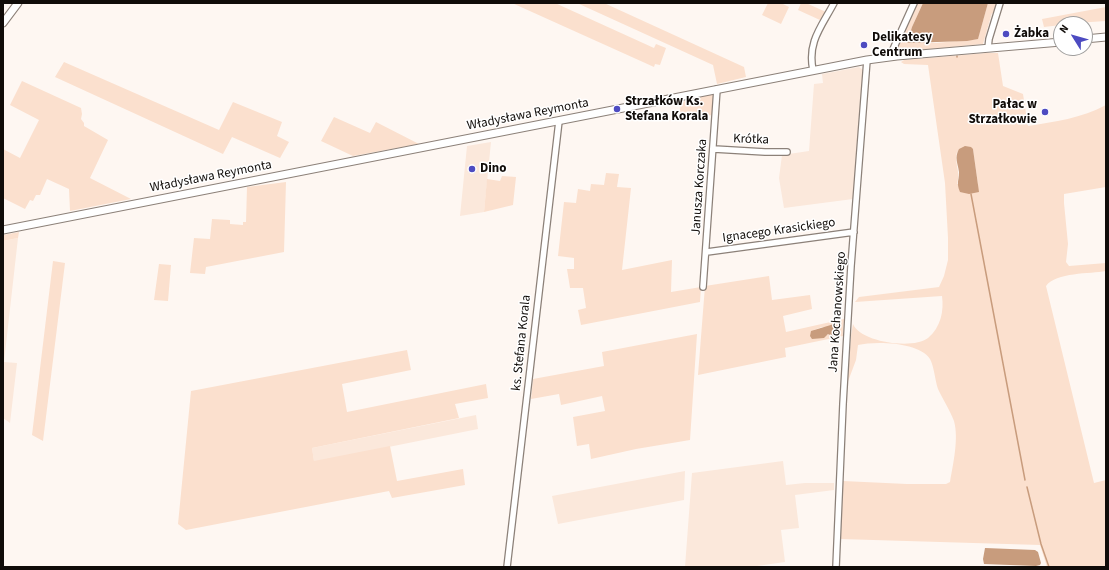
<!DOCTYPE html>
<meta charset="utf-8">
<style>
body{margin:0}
#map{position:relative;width:1109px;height:570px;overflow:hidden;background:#fef7f2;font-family:"Source Sans 3",sans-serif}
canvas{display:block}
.frame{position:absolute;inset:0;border:4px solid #100c09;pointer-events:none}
.north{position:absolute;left:1053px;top:16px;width:40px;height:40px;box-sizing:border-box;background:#fff;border:1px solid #9f9e9d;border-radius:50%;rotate:307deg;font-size:11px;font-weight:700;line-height:16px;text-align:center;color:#100c09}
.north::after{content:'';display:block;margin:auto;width:14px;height:18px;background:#4d4bc1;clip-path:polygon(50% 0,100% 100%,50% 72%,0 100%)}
</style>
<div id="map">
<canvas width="1109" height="570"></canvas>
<div class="frame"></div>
<div class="north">N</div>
</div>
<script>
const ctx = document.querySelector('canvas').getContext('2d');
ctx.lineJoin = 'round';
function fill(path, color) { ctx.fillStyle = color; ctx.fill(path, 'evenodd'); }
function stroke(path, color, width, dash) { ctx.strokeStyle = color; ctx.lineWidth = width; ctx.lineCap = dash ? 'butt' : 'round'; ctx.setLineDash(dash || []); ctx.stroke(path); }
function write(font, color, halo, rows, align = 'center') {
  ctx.font = font + ' "Source Sans 3",sans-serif'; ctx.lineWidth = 3; ctx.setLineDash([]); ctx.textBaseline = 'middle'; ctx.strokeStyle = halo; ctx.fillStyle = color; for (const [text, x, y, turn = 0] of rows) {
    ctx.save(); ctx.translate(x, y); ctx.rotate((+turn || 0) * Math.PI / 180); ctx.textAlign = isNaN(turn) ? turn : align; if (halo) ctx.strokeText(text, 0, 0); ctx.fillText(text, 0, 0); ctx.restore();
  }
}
fill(new Path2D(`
 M 859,67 L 863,70 L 853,199 L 784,208 L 779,178 L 782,155 L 809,151 L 814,84 L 823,83 L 822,74 Z
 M 491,142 L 484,212 L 460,216 L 467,146 Z
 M 18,238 L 4,362 L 17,363 L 10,423 L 3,418 L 3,241 Z
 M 476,415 L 478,429 L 314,462 L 312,448 Z
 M 783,461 L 786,485 L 805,483 L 834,483 L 834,490 L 795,495 L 799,528 L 781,530 L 785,562 L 750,567 L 685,567 L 692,473 Z
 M 685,471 L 684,500 L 558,524 L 552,496 Z`), '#fbe8db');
fill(new Path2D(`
 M 512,3 L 555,3 L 654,48 L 656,44 L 666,48 L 660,65 L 655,64 L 654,67 Z
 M 577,3 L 604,3 L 744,67 L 746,77 L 717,84 L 713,65 Z
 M 768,3 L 781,3 L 789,7 L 781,24 L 762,15 Z
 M 801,3 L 806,3 L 826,12 L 820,20 L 798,10 Z
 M 915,3 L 923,3 L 912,27 L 907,42 L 936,43 L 977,39 L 978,38 L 988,3 L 998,3 L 995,14 L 992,13 L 983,44 L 901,52 L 899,51 L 896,46 Z
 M 1106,7 L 1106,21 L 1061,24 L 1061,25 L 1044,27 L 1042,19 Z
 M 986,53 L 998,53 L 1003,86 L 1023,94 L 1028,126 C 1054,122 1082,118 1106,105 L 1106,187 L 1064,194 L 1064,203 L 1068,244 L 1066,262 L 1069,266 L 1106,263 L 1106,271 C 1090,274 1056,272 1046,286 L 1094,483 L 1106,480 L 1106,567 L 1047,567 L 1040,545 L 840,539 L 843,481 L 907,484 L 946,484 L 950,482 C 953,464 959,439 954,421 C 950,410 943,400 938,389 C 935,380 934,366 930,359 C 919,342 876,341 858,345 L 856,360 L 847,384 L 851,335 L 853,324 C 860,342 913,350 928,338 C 941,327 944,311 942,296 L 855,302 L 859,297 L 939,287 L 944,276 L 948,260 L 948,238 L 945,183 L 928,65 L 904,64 L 901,62 L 904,60 ZM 973,149 L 978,185 L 957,184 C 961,170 954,165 957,152 Z
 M 64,62 L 219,130 L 233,102 L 282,122 L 277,136 L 289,142 L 280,158 L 232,137 L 223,154 L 55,77 Z
 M 22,81 L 81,108 L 82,114 L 81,119 L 84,123 L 84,126 L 108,140 L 90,178 L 131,199 L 70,211 L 69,189 L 47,179 L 40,195 L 36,195 L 33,201 L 30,200 L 25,209 L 3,198 L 3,149 L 20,158 L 39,120 L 10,105 Z
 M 711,94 L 715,96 L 714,115 L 679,117 L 681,102 Z
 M 334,117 L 370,133 L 376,122 L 419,144 L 353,156 L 321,141 Z
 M 606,173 L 619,174 L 617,187 L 631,188 L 622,270 L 672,260 L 671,292 L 701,287 L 700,302 L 581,325 L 578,310 L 586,308 L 583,288 L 570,288 L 567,269 L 574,269 L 574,258 L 558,256 L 564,202 L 576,203 L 578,189 L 590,191 L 591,184 L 604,185 Z
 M 502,176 L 516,177 L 513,205 L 484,212 L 487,179 L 500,181 Z
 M 286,182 L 284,252 L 206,267 L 205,274 L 190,273 L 194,238 L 210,239 L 212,219 L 230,220 L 230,224 L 243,225 L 243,222 L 246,222 L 247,187 Z
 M 19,232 L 18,238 L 3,241 L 3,235 Z
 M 53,261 L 65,263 L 43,441 L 32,435 Z
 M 159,264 L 171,265 L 168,301 L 154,300 Z
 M 769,276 L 772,300 L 810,295 L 812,309 L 783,316 L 786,332 L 844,319 L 843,336 L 785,348 L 786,357 L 698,375 L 705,286 ZM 822,327 L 839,327 L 839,333 L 837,335 L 831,336 L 828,334 L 827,335 L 814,330 Z
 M 697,334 L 690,440 L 636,449 L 591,459 L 589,444 L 577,446 L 573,417 L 605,411 L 602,396 L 561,405 L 559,394 L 531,399 L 533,379 L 604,366 L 602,352 Z
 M 407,350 L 411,370 L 342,384 L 347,412 L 486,384 L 488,398 L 455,404 L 459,418 L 312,448 L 314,461 L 390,446 L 397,481 L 463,469 L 465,485 L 392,498 L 389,491 L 186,530 L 178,524 L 191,391 Z`), '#fbe0ce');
fill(new Path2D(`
 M 923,3 L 988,3 L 978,39 L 967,41 L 907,43 L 912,27 Z
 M 965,146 L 971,147 L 973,149 L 979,192 L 969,194 L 960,192 C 956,182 959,182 959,172 C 958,163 954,158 959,149 Z
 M 834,324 L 839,327 L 839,334 L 831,336 L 828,334 L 824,338 L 812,339 L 810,336 L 811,331 Z
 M 985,548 L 1035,550 L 1038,552 L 1041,563 L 1040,565 L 1036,566 L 984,564 L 983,559 Z`), '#c89c7d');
stroke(new Path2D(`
 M 957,56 L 957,57
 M 971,194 L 1025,480
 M 1027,487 L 1041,544 L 1049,567`), '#c89c7d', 1.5);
const minor = new Path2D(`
 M 988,48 L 989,39 L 1000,3
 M 890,56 L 914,3
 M 813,70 C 807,42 822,26 834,3
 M 714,149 L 765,152 L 787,152
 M 707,252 L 854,232
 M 703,287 L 717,89
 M 507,567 L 559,121
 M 836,567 L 843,404 L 851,266 L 867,60`);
const tertiary = new Path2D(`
 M 3,23 L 18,3
 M 1085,39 L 1106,37
 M 3,230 L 867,60 L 897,56 L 1061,42`);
stroke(minor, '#8c8179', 8);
stroke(tertiary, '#8c8179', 9);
stroke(minor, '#fff', 5.5);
stroke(tertiary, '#fff', 7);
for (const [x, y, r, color] of [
 [1006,34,4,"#4d4bc1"],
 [864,45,4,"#4d4bc1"],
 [617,109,4,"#4d4bc1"],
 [1045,112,4,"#4d4bc1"],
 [472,169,4,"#4d4bc1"]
]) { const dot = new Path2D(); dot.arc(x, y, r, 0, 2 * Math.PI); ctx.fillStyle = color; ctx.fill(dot); stroke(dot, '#fff', 1.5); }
write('bold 13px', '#100c09', '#fff', [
 ["Żabka",1014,34],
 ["Delikatesy",872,38],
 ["Centrum",872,53],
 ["Strzałków Ks.",625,102],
 ["Stefana Korala",625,117],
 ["Pałac w",1037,105,"right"],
 ["Strzałkowie",1037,120,"right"],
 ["Dino",480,169]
], 'left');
write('13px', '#100c09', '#fff', [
 ["Władysława Reymonta",528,115,-11],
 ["Krótka",751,140,2],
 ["Władysława Reymonta",211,177,-11],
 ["Janusza Korczaka",700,187,-86],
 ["Ignacego Krasickiego",779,231,-8],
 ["Jana Kochanowskiego",838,312,-86],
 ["ks. Stefana Korala",522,343,-84]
]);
</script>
